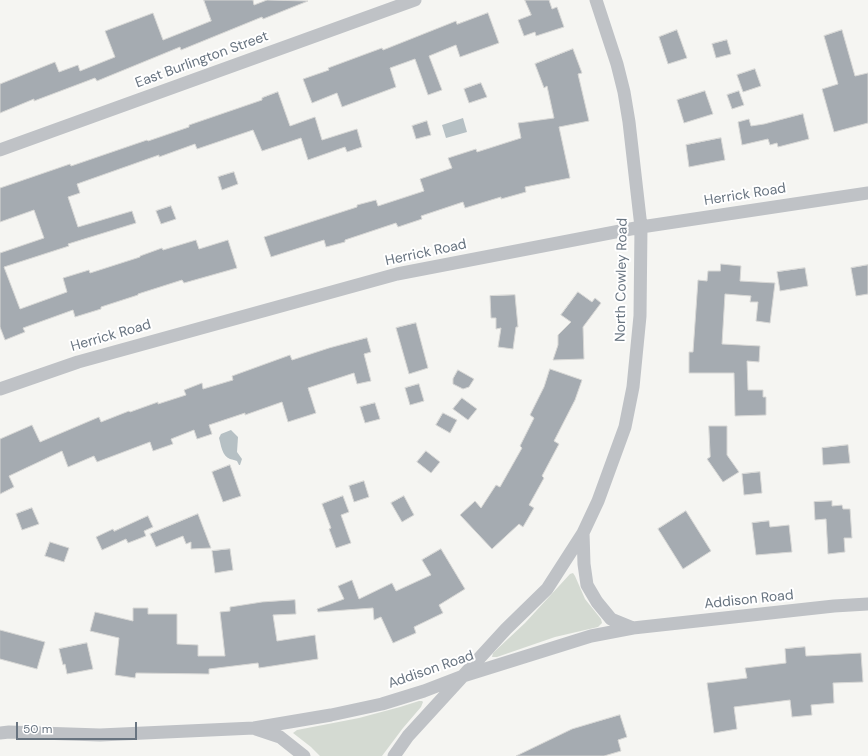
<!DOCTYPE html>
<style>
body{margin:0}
#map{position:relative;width:868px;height:756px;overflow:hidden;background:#f5f5f2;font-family:"DM Sans",sans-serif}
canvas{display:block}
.scale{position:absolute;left:16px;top:722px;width:121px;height:18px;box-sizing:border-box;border:2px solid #687480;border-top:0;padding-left:5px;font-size:12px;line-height:14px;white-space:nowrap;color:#687480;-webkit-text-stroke:3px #fff;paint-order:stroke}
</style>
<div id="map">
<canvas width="868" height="756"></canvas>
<div class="scale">50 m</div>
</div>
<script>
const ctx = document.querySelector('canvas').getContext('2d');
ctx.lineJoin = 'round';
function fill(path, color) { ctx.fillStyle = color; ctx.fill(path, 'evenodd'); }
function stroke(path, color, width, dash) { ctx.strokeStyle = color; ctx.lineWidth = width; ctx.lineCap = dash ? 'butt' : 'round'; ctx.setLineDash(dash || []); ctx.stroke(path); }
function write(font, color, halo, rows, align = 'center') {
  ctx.font = font + ' "DM Sans",sans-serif'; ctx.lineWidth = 4; ctx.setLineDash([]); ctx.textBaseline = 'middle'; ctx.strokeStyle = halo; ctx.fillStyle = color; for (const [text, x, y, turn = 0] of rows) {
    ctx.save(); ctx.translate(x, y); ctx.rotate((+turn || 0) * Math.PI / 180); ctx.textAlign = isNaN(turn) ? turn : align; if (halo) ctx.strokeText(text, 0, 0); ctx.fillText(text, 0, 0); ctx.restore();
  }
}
fill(new Path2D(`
 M 573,573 L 575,576 L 585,599 L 601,619 L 602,623 L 598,627 L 555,637 L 497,657 L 492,657 L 493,653 L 525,623 L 570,574 Z
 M 419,701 L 422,701 L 423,702 L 421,707 L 403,728 L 382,756 L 320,756 L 311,747 L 293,733 L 297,730 L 359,718 L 400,707 Z`), '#d4dad2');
fill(new Path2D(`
 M 463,118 L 467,132 L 446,138 L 442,125 Z
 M 231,430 L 238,437 L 237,452 L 242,459 L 240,465 L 239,465 L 237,461 C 235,460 233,460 230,459 C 222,456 221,445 219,438 L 221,434 Z`), '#b6c0c4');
const building = new Path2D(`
 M 204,0 L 253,0 L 254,5 L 267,0 L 308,1 L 263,19 L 262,17 L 181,50 L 180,47 L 97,81 L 95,78 L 34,101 L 34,99 L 0,113 L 0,84 L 55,62 L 59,72 L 78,65 L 80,71 L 115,57 L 105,31 L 153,13 L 163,40 L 211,21 Z
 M 525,0 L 549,0 L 552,9 L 557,7 L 564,27 L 536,36 L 535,32 L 524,36 L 518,20 L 531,15 Z
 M 488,13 L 499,43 L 460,57 L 456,45 L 429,56 L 442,90 L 428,95 L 415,59 L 390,68 L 396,87 L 342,107 L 337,93 L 312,103 L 303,79 L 329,70 L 328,68 L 363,55 L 382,48 L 383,50 L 456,21 L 457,24 Z
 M 677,30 L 687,58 L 668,64 L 659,37 Z
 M 842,30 L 855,76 L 868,73 L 868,123 L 834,132 L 822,89 L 838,84 L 824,36 Z
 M 727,40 L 731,54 L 716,58 L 712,44 Z
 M 573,49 L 582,73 L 578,74 L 589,121 L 559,127 L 570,178 L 525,187 L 526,192 L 501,199 L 501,197 L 465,208 L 463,202 L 421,216 L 422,219 L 398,227 L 396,223 L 345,240 L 345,242 L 326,247 L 324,240 L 271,257 L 264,237 L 357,207 L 357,205 L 376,200 L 378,206 L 424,191 L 420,179 L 452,168 L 448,158 L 476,149 L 477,152 L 521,138 L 518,123 L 554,118 L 547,86 L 544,88 L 535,64 Z
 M 755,69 L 761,86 L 743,92 L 737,75 Z
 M 481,83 L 487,97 L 469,103 L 464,89 Z
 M 705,91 L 713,114 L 684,123 L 677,100 Z
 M 739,91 L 744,105 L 732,109 L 727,95 Z
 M 278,92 L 290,126 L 315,117 L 322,140 L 357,129 L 362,147 L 347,152 L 345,147 L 308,160 L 301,138 L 262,151 L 253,130 L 197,149 L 195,144 L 159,157 L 159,155 L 77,184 L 80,193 L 68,197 L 78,227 L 132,211 L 136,223 L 68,244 L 69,246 L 4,267 L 20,309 L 67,292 L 63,278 L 89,270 L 90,273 L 140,257 L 140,256 L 162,248 L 163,250 L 196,240 L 199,249 L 228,240 L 237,268 L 184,283 L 182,280 L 138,294 L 138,295 L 101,307 L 101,309 L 75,317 L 73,310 L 23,328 L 25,332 L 5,340 L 0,327 L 0,253 L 44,238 L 34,210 L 0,222 L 0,188 L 70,164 L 71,166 L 147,140 L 148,141 L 189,127 L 189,125 L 262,100 L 262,98 Z
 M 803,114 L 809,139 L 778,147 L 777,143 L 770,145 L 768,139 L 742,145 L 738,122 L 749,119 L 751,126 L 764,124 Z
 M 427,121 L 431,135 L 416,139 L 412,126 Z
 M 721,138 L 725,160 L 689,167 L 686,145 Z
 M 234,172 L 238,184 L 222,190 L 218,177 Z
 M 171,206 L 176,219 L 161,224 L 156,211 Z
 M 721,264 L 741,266 L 740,281 L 775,283 L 770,323 L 756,321 L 758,302 L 750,302 L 751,296 L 725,294 L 722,344 L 760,346 L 759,362 L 747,361 L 748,390 L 763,390 L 763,397 L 766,397 L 766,415 L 735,416 L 734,373 L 689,373 L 689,352 L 693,352 L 698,280 L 707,281 L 708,271 L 720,271 Z
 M 868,265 L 868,294 L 856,296 L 851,268 Z
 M 805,268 L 808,286 L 780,291 L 777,272 Z
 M 578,292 L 592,302 L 595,298 L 601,303 L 583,327 L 584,359 L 553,360 L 558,345 L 558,335 L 571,322 L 561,315 Z
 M 515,295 L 518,327 L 516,327 L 513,349 L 498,347 L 501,328 L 496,329 L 496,318 L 491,318 L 490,296 Z
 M 416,323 L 428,368 L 409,374 L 396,328 Z
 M 367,338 L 371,352 L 364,354 L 371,381 L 357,384 L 354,373 L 308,388 L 316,413 L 288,422 L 282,402 L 245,415 L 245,413 L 209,425 L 212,434 L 197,439 L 194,430 L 171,439 L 173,444 L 153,451 L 150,442 L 97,462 L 94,456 L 68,467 L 62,451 L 9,476 L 14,487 L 0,494 L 0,439 L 32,425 L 40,442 L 99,417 L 101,422 L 129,411 L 130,412 L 158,402 L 158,404 L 186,395 L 184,390 L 202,383 L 203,389 L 233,380 L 232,376 L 290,355 L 292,360 L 329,348 Z
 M 550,369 L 582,380 L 575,400 L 554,441 L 559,444 L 542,476 L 544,478 L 529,505 L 534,508 L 523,527 L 519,524 L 492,549 L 460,515 L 475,501 L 481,508 L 496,485 L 500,487 L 522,448 L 520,446 L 534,418 L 530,415 L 544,387 Z
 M 458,370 L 474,379 L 469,387 L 463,389 L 453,384 L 453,379 Z
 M 419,384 L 424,401 L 410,405 L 405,388 Z
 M 462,398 L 477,409 L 468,420 L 453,409 Z
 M 375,403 L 380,419 L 365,423 L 360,407 Z
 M 443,413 L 457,420 L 450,433 L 436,425 Z
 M 709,426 L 727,426 L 727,455 L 739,472 L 723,482 L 707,459 L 710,457 Z
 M 848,445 L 850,463 L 823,465 L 822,448 Z
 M 426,451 L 440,462 L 431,473 L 417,462 Z
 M 230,465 L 241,496 L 223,502 L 212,472 Z
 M 760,472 L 762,493 L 744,495 L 742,474 Z
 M 364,481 L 369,497 L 354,502 L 349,486 Z
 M 343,496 L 349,512 L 341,515 L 351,543 L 336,548 L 329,529 L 331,528 L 322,504 Z
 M 404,496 L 414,515 L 402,522 L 391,503 Z
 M 832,501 L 832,506 L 842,505 L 843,509 L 850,509 L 852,538 L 844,538 L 845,552 L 828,554 L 826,519 L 815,520 L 814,502 Z
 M 32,508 L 39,524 L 22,530 L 16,514 Z
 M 686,511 L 711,551 L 683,569 L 658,529 Z
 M 198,514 L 211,548 L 191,549 L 191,542 L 186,544 L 183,536 L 156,547 L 150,534 Z
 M 148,516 L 153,527 L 144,531 L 146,536 L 128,543 L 126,539 L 102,550 L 96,537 L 113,529 L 114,531 Z
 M 769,521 L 770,527 L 789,525 L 792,552 L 756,555 L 752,523 Z
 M 50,542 L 69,548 L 64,562 L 45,556 Z
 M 230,549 L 233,570 L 215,573 L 212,551 Z
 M 441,549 L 465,589 L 439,605 L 443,613 L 414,627 L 416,633 L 393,643 L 381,617 L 374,620 L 373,608 L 318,612 L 317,609 L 344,599 L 338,586 L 352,580 L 359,599 L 392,583 L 396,591 L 431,575 L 422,560 Z
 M 295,600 L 296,614 L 273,615 L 277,641 L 315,635 L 318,659 L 259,668 L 258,663 L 209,669 L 209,674 L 136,673 L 135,678 L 115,675 L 119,638 L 90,631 L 95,612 L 133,621 L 133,608 L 148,608 L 148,614 L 177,614 L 177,644 L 198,645 L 198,656 L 225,656 L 220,612 L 230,611 L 230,607 L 262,602 Z
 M 0,630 L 45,642 L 37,669 L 0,659 Z
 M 87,643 L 93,669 L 67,674 L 65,664 L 63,665 L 59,649 Z
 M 805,647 L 806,656 L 861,653 L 863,682 L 833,683 L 834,703 L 811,705 L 812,715 L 792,717 L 790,700 L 734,707 L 737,729 L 714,733 L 707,683 L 747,678 L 745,668 L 786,663 L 785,649 Z
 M 620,715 L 627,737 L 618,740 L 621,751 L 604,756 L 516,756 L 572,729 Z`);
fill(building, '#a5abb1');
stroke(building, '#d7d7d5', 1);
stroke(new Path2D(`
 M 0,150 L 415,0
 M 0,389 L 78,362 L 397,274 L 641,227 L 868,193
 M 583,533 L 584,564 L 587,585 L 597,602 L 611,619 L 633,628
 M 256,729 L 280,737 L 304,756
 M 0,733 L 9,732 L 100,735 L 254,728 L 331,715 L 382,704 L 424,691 L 463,676 L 591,636 L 633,628 L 834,606 L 868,604
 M 394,756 L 408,736 L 506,629 L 547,589 L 583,533 L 598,501 L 625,427 L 633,387 L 640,316 L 641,227 L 629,122 L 624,92 L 617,64 L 596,0`), '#bfc2c6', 13);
write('14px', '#687480', '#fff', [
 ["East Burlington Street",202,60,-20],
 ["Herrick Road",745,195,-9],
 ["Herrick Road",426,253,-12],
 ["North Cowley Road",622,280,-89],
 ["Herrick Road",111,336,-16],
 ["Addison Road",749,600,-6],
 ["Addison Road",431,670,-19]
]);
</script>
